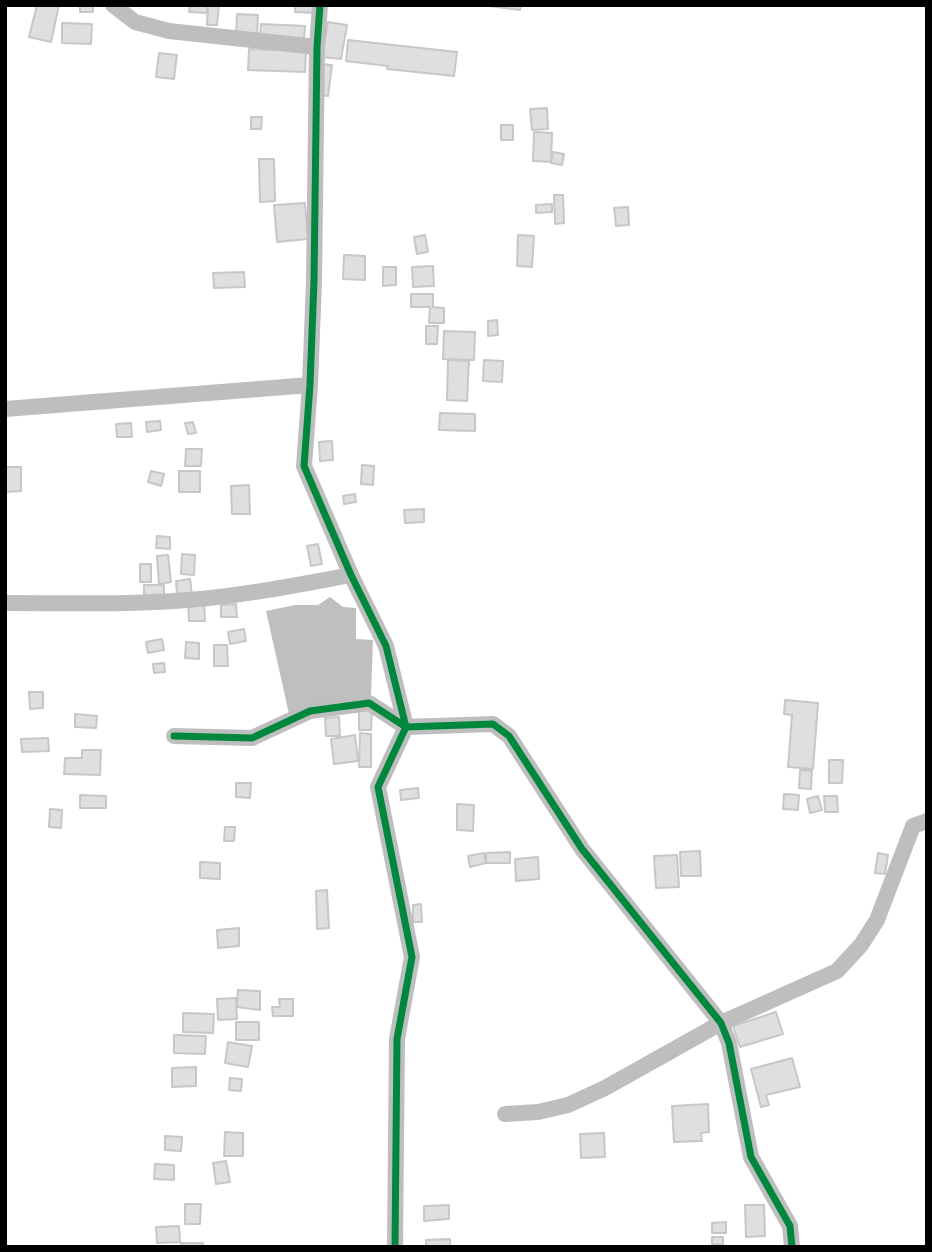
<!DOCTYPE html>
<style>
body{margin:0}
#map{position:relative;width:932px;height:1252px;overflow:hidden;background:#fff;font-family:"Alegreya Sans",sans-serif}
canvas{display:block}
.frame{position:absolute;inset:0;border:7px solid #000;pointer-events:none}
</style>
<div id="map">
<canvas width="932" height="1252"></canvas>
<div class="frame"></div>
</div>
<script>
const ctx = document.querySelector('canvas').getContext('2d');
ctx.lineJoin = 'round';
function fill(path, color) { ctx.fillStyle = color; ctx.fill(path, 'evenodd'); }
function stroke(path, color, width, dash) { ctx.strokeStyle = color; ctx.lineWidth = width; ctx.lineCap = dash ? 'butt' : 'round'; ctx.setLineDash(dash || []); ctx.stroke(path); }
fill(new Path2D(`
 M 330,597 L 343,607 L 356,608 L 356,639 L 373,640 L 371,695 L 289,714 L 266,611 L 295,605 L 318,605 Z`), '#bfbfbf');
const building = new Path2D(`
 M 37,5 L 59,5 L 51,42 L 29,37 Z
 M 80,5 L 93,5 L 93,12 L 80,12 Z
 M 190,5 L 207,5 L 207,13 L 189,12 Z
 M 208,5 L 219,5 L 217,25 L 207,25 Z
 M 295,5 L 317,5 L 317,13 L 295,12 Z
 M 482,5 L 521,5 L 520,10 Z
 M 237,14 L 258,15 L 257,36 L 236,36 Z
 M 328,22 L 347,25 L 341,59 L 322,57 Z
 M 62,23 L 92,24 L 91,44 L 62,43 Z
 M 261,24 L 305,26 L 304,39 L 260,37 Z
 M 348,40 L 457,52 L 454,76 L 387,69 L 388,66 L 346,61 Z
 M 249,49 L 306,51 L 305,72 L 248,70 Z
 M 159,53 L 177,55 L 174,79 L 156,77 Z
 M 319,64 L 332,65 L 328,96 L 316,94 Z
 M 547,108 L 548,129 L 532,130 L 530,109 Z
 M 251,117 L 262,117 L 261,129 L 251,129 Z
 M 501,125 L 513,125 L 513,140 L 501,140 Z
 M 534,132 L 552,133 L 551,162 L 533,161 Z
 M 553,152 L 564,154 L 562,165 L 551,163 Z
 M 259,159 L 274,159 L 275,201 L 260,202 Z
 M 554,195 L 563,195 L 564,223 L 555,224 Z
 M 305,203 L 308,239 L 277,242 L 274,205 Z
 M 552,204 L 552,212 L 536,213 L 536,205 Z
 M 628,207 L 629,225 L 616,226 L 614,208 Z
 M 425,235 L 428,252 L 417,254 L 414,237 Z
 M 518,235 L 534,236 L 532,267 L 517,266 Z
 M 344,255 L 365,256 L 365,280 L 343,279 Z
 M 433,266 L 434,286 L 413,287 L 412,267 Z
 M 383,267 L 396,267 L 396,285 L 383,286 Z
 M 244,272 L 245,287 L 214,288 L 213,273 Z
 M 411,294 L 433,294 L 433,307 L 444,308 L 444,323 L 429,323 L 430,307 L 411,307 Z
 M 497,320 L 498,335 L 488,336 L 488,321 Z
 M 426,326 L 438,326 L 437,344 L 426,344 Z
 M 444,331 L 475,332 L 474,360 L 443,359 Z
 M 448,360 L 469,361 L 467,401 L 447,400 Z
 M 484,360 L 503,361 L 502,382 L 483,381 Z
 M 440,413 L 475,414 L 475,431 L 439,430 Z
 M 160,421 L 161,430 L 147,432 L 146,422 Z
 M 193,422 L 196,433 L 188,434 L 185,423 Z
 M 131,423 L 132,437 L 117,437 L 116,424 Z
 M 332,441 L 333,460 L 320,461 L 319,442 Z
 M 186,449 L 202,449 L 201,466 L 185,466 Z
 M 362,465 L 374,466 L 373,485 L 361,484 Z
 M 5,467 L 21,467 L 21,491 L 5,492 Z
 M 151,471 L 164,474 L 161,486 L 148,482 Z
 M 179,471 L 200,471 L 200,492 L 179,492 Z
 M 249,485 L 250,514 L 232,514 L 231,486 Z
 M 355,494 L 356,502 L 344,504 L 343,496 Z
 M 424,509 L 424,522 L 405,523 L 404,510 Z
 M 157,536 L 170,537 L 170,549 L 156,548 Z
 M 318,544 L 322,564 L 311,566 L 307,546 Z
 M 182,554 L 195,555 L 194,575 L 181,574 Z
 M 168,555 L 171,582 L 159,584 L 157,556 Z
 M 140,564 L 151,564 L 151,582 L 140,582 Z
 M 190,579 L 193,603 L 178,606 L 176,581 Z
 M 144,585 L 164,585 L 164,598 L 144,598 Z
 M 188,603 L 204,603 L 205,621 L 189,621 Z
 M 236,604 L 237,617 L 221,617 L 221,605 Z
 M 244,629 L 246,641 L 230,644 L 228,632 Z
 M 162,639 L 164,650 L 148,653 L 146,642 Z
 M 186,642 L 199,643 L 199,659 L 185,658 Z
 M 214,645 L 227,645 L 228,666 L 214,666 Z
 M 164,663 L 165,672 L 154,673 L 153,664 Z
 M 29,692 L 43,692 L 43,708 L 30,709 Z
 M 785,700 L 818,703 L 813,769 L 788,767 L 792,715 L 784,714 Z
 M 359,710 L 372,710 L 371,730 L 359,730 Z
 M 75,714 L 97,716 L 96,728 L 75,727 Z
 M 339,717 L 340,736 L 326,736 L 325,718 Z
 M 360,733 L 371,734 L 371,767 L 359,767 Z
 M 355,735 L 358,761 L 334,764 L 331,739 Z
 M 48,738 L 49,751 L 22,752 L 21,739 Z
 M 82,750 L 101,750 L 100,775 L 64,774 L 65,758 L 82,758 Z
 M 829,760 L 843,760 L 842,783 L 829,783 Z
 M 800,770 L 812,771 L 811,789 L 799,788 Z
 M 236,783 L 251,783 L 250,798 L 236,797 Z
 M 418,788 L 419,798 L 401,800 L 400,790 Z
 M 784,794 L 799,795 L 798,810 L 783,809 Z
 M 80,795 L 106,796 L 106,808 L 80,808 Z
 M 818,796 L 822,810 L 810,813 L 807,799 Z
 M 824,796 L 837,796 L 838,812 L 825,812 Z
 M 457,804 L 474,805 L 473,831 L 457,830 Z
 M 50,809 L 62,810 L 61,828 L 49,827 Z
 M 225,827 L 235,827 L 234,841 L 224,841 Z
 M 700,851 L 701,876 L 681,876 L 680,852 Z
 M 510,852 L 510,863 L 486,863 L 486,853 Z
 M 484,853 L 486,863 L 470,867 L 468,856 Z
 M 878,853 L 888,855 L 885,874 L 875,873 Z
 M 677,855 L 679,887 L 656,888 L 654,856 Z
 M 538,857 L 539,879 L 516,881 L 515,859 Z
 M 200,862 L 220,863 L 220,879 L 200,878 Z
 M 327,890 L 329,928 L 317,929 L 316,891 Z
 M 421,904 L 422,922 L 413,922 L 413,905 Z
 M 239,928 L 239,946 L 218,948 L 217,930 Z
 M 238,990 L 260,991 L 260,1010 L 237,1007 Z
 M 236,998 L 237,1019 L 218,1020 L 217,999 Z
 M 279,999 L 293,999 L 293,1016 L 273,1016 L 272,1007 L 280,1007 Z
 M 776,1012 L 783,1034 L 740,1047 L 733,1026 Z
 M 183,1013 L 214,1014 L 213,1033 L 183,1032 Z
 M 236,1022 L 259,1022 L 259,1040 L 236,1040 Z
 M 174,1035 L 206,1036 L 205,1054 L 174,1053 Z
 M 228,1042 L 252,1046 L 248,1067 L 225,1063 Z
 M 792,1058 L 800,1087 L 766,1095 L 769,1105 L 761,1107 L 751,1069 Z
 M 196,1067 L 196,1086 L 172,1087 L 172,1068 Z
 M 230,1078 L 242,1079 L 241,1091 L 229,1090 Z
 M 708,1104 L 709,1132 L 701,1133 L 702,1141 L 674,1142 L 672,1106 Z
 M 225,1132 L 243,1133 L 243,1156 L 224,1156 Z
 M 604,1133 L 605,1157 L 581,1158 L 580,1134 Z
 M 165,1136 L 182,1137 L 181,1151 L 165,1150 Z
 M 226,1161 L 230,1182 L 216,1184 L 213,1163 Z
 M 155,1164 L 174,1165 L 174,1180 L 154,1179 Z
 M 185,1204 L 201,1204 L 200,1224 L 185,1224 Z
 M 449,1205 L 449,1219 L 424,1221 L 424,1206 Z
 M 745,1205 L 764,1205 L 765,1236 L 746,1237 Z
 M 726,1222 L 726,1233 L 712,1233 L 712,1223 Z
 M 179,1226 L 180,1242 L 157,1243 L 156,1227 Z
 M 712,1237 L 723,1237 L 723,1245 L 712,1244 Z
 M 450,1239 L 450,1247 L 426,1247 L 426,1240 Z
 M 181,1243 L 203,1243 L 203,1247 L 181,1247 Z`);
fill(building, '#dfdfdf');
stroke(building, '#c7c7c7', 2);
stroke(new Path2D(`
 M 113,5 L 135,22 L 169,31 L 317,47
 M 320,5 L 317,47 L 314,281 L 310,385 L 304,466 L 351,575 L 386,646 L 406,727 L 378,787 L 412,957 L 397,1039 L 395,1247
 M 5,409 L 310,385
 M 5,603 C 66,603 126,605 187,600 C 242,596 296,585 351,575
 M 174,736 L 252,738 L 310,711 L 369,703 L 406,727 L 493,724 L 509,736 L 582,849 L 721,1023 L 729,1043 L 751,1157 L 790,1226 L 792,1247
 M 505,1114 L 538,1112 L 568,1105 L 605,1088 L 721,1023 L 837,971 L 861,945 L 877,920 L 913,826 L 927,821`), '#bebebe', 16);
stroke(new Path2D(`
 M 320,5 L 317,47 L 314,281 L 310,385 L 304,466 L 351,575 L 386,646 L 406,727 L 378,787 L 412,957 L 397,1039 L 395,1247
 M 174,736 L 252,738 L 310,711 L 369,703 L 406,727 L 493,724 L 509,736 L 582,849 L 721,1023 L 729,1043 L 751,1157 L 790,1226 L 792,1247`), '#00873e', 7);
</script>
